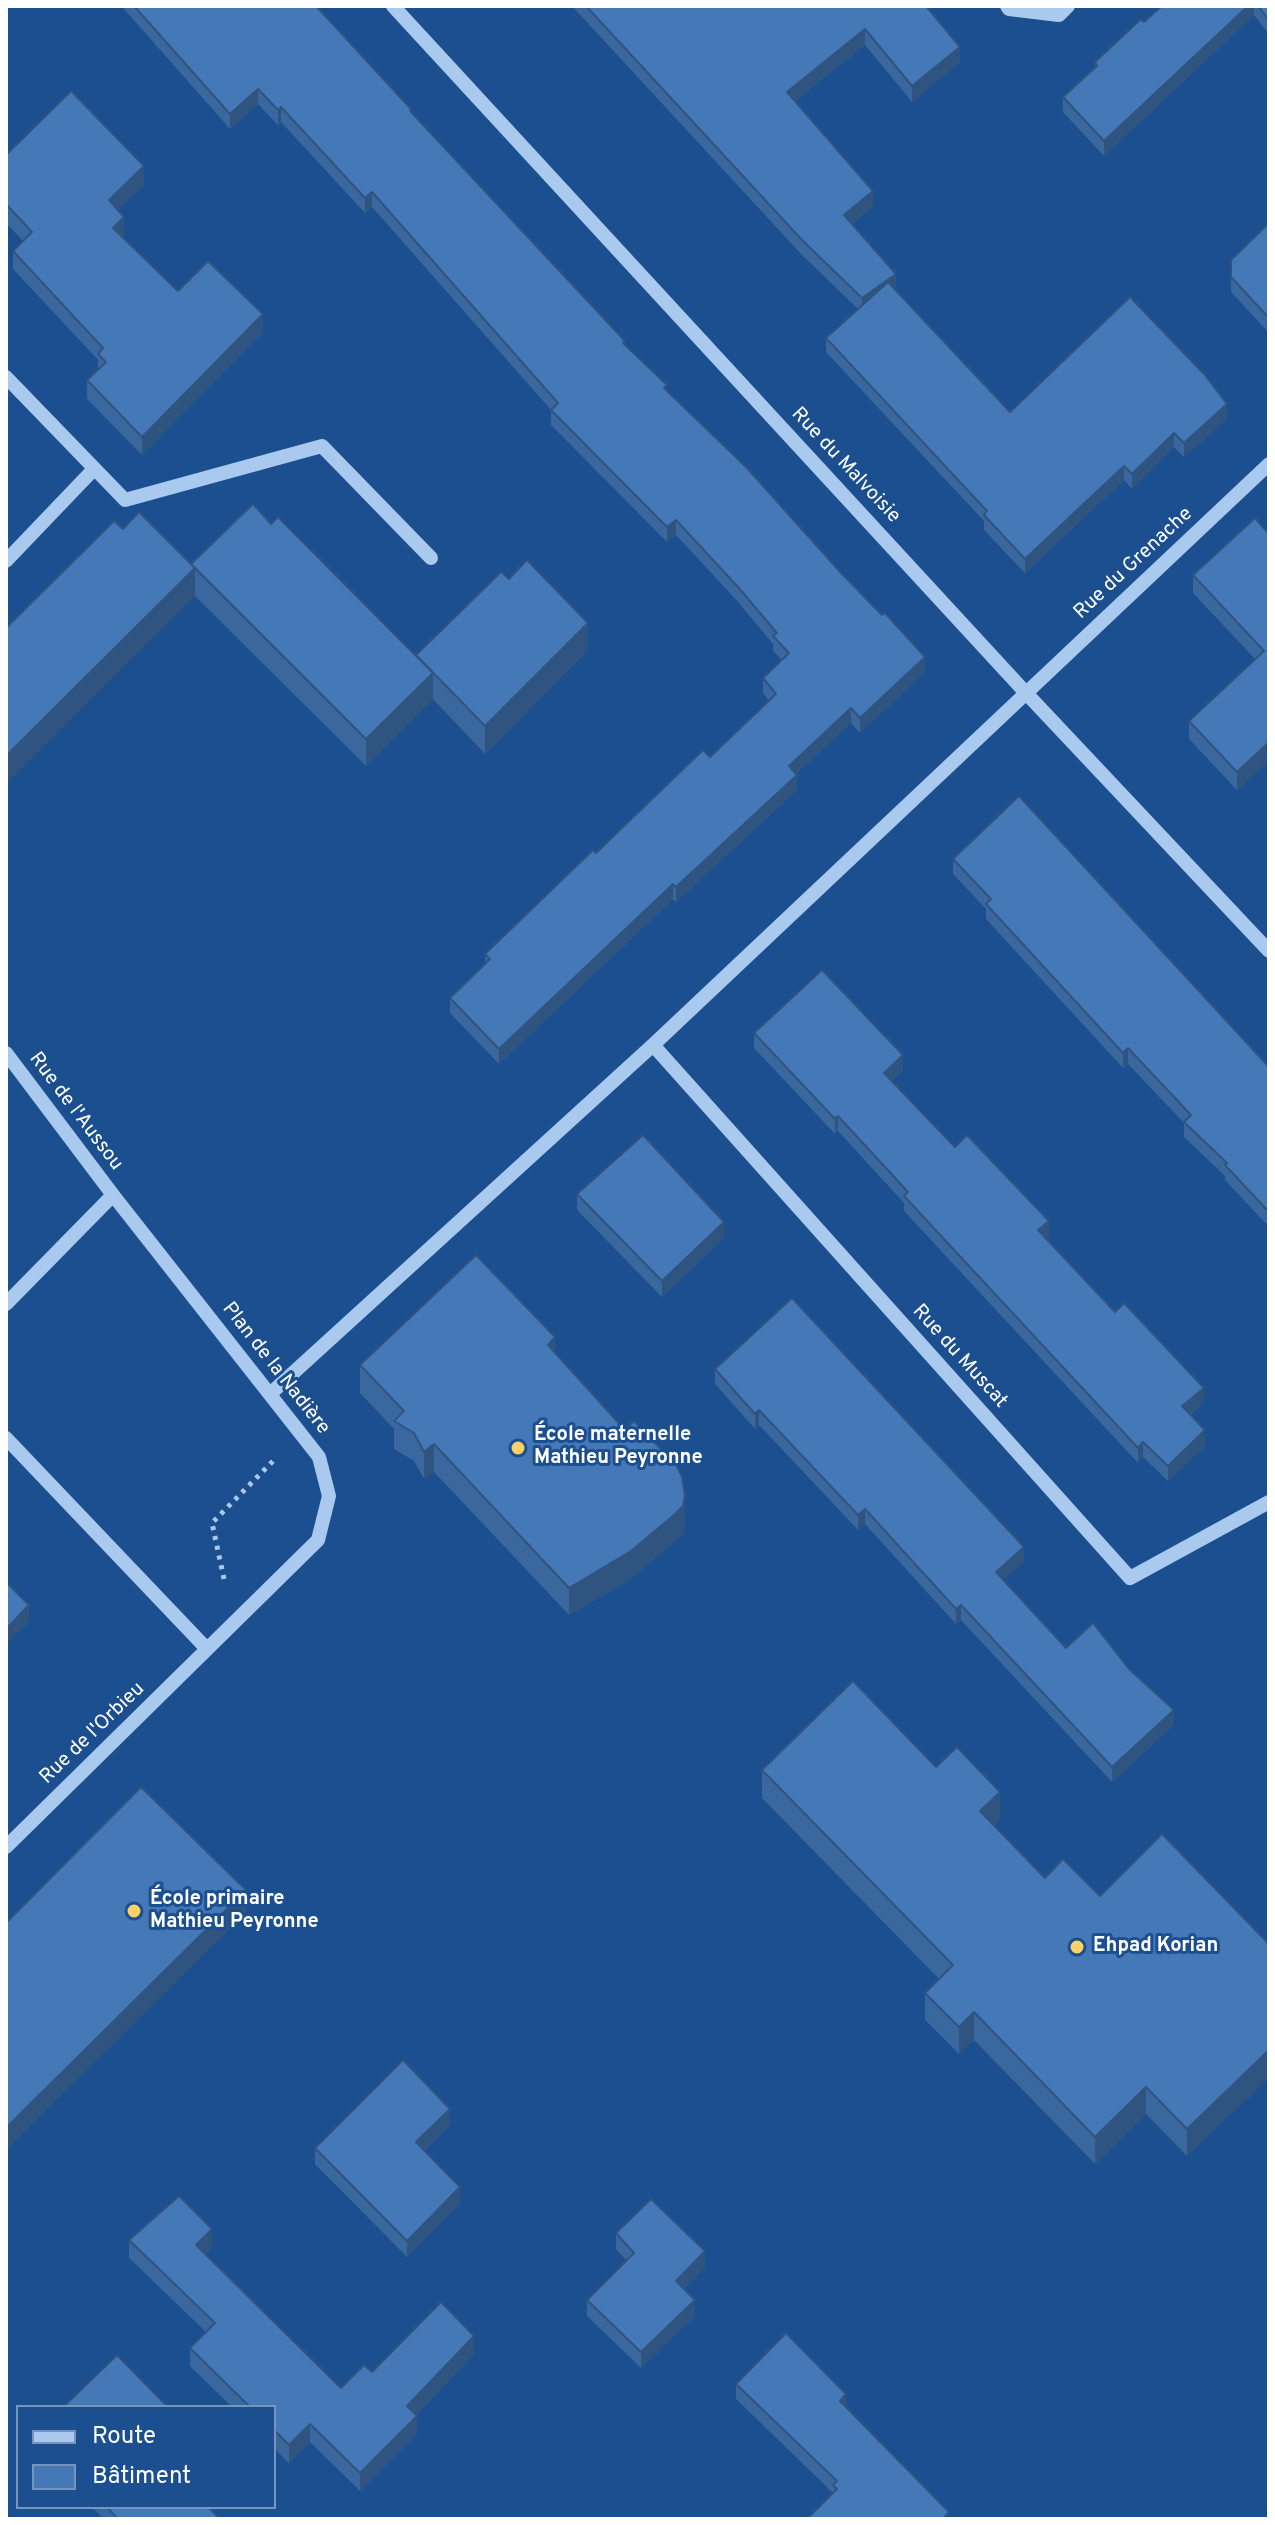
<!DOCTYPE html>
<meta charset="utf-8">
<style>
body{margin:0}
#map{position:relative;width:1275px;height:2525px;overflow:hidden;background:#1b4f8f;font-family:Overpass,sans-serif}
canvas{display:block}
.frame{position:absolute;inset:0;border:8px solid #fff;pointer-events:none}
.legend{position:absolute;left:16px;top:2405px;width:260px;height:104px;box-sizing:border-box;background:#1b4f8f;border:2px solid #7695bc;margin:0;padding:10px 14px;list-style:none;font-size:24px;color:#fff}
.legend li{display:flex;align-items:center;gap:16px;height:40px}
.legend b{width:40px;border:2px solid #7695bc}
</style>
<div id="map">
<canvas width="1275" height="2525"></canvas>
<div class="frame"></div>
<ul class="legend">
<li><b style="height:10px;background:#a9c9ee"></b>Route</li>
<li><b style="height:22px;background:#4478b7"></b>Bâtiment</li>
</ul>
</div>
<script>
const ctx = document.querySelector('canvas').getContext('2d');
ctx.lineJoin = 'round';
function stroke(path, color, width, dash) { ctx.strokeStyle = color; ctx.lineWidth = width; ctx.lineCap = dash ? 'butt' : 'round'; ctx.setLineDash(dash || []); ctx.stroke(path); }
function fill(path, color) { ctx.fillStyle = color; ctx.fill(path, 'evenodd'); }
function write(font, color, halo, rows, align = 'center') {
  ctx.font = font + ' Overpass,sans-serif'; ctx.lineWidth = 6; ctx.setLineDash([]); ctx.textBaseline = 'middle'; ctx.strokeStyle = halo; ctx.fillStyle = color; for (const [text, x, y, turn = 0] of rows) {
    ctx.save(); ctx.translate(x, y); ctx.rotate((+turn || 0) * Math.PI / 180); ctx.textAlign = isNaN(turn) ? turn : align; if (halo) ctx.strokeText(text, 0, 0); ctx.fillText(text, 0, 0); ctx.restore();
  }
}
stroke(new Path2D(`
 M 224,1579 L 212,1523 L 274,1460`), '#a9c9ee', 5, [4, 6]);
stroke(new Path2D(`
 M 393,6 L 1026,693 L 1269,951
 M 1007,6 L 1009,9 L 1059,15 L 1068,6
 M 6,377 L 125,500 L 322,446 L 431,558
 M 6,561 L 94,469
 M 653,1045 L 1130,1578 L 1269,1502
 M 6,1053 L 113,1195
 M 6,1304 L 113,1195 L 319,1457 L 329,1496 L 318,1540 L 6,1847
 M 270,1394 L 653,1045 L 1269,464
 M 6,1438 L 207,1649`), '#a9c9ee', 14);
fill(new Path2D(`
 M 124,6 L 316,6 L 411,113 L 925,672 L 860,733 L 851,723 L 796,774 L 797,790 L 676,902 L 673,899 L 499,1064 L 450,1013 L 450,998 L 485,964 L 485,954 L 596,853 L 710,757 L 769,701 L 763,693 L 763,678 L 782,660 L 773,651 L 773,644 L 738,602 L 676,535 L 667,542 L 551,425 L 551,410 L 372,207 L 365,213 L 281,122 L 278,125 L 258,104 L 230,129 L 124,9 Z
 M 572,6 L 926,6 L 960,62 L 912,102 L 865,45 L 795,101 L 873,206 L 852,224 L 896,290 L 1010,412 L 1227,419 L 1184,457 L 1174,447 L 1132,489 L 1124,480 L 1025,573 L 984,530 L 984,521 L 826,352 L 826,338 L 858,309 L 802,255 Z
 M 1162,6 L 1269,6 L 1269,34 L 1254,15 L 1104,156 L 1063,112 L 1063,97 L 1095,68 L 1095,62 Z
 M 6,155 L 144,185 L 118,210 L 124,235 L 122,237 L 178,291 L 263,332 L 142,455 L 87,399 L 87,380 L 98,370 L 98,360 L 13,269 L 13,251 L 23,241 L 6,223 Z
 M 1269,223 L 1269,333 L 1231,292 L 1231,260 Z
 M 271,524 L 416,656 L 588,650 L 485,754 L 433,699 L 366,766 L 195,596 L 123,529 L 191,564 Z
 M 1269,534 L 1269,761 L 1237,790 L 1189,739 L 1189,721 L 1255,659 L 1193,593 L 1193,575 Z
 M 953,859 L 1269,1067 L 1269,1227 L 1225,1180 L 1225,1176 L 1184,1137 L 1184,1123 L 1128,1064 L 1123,1068 L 986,919 L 986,909 L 953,874 Z
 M 754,1033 L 903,1070 L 892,1081 L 955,1147 L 1049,1236 L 1046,1238 L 1115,1312 L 1204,1403 L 1190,1415 L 1205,1446 L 1168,1481 L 1143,1457 L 1138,1463 L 904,1211 L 904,1203 L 838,1131 L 835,1134 L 754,1048 Z
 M 577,1194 L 724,1238 L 662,1297 L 577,1210 Z
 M 555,1354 L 685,1522 L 683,1534 L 631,1579 L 569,1615 L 434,1472 L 424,1479 L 414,1461 L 394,1449 L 394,1429 L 360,1393 L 360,1365 Z
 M 715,1369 L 1024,1562 L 1003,1580 L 1066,1648 L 1174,1725 L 1112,1782 L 961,1620 L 956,1624 L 865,1524 L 858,1530 L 759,1425 L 755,1429 L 715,1384 Z
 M 936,1767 L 1000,1819 L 994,1825 L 1045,1878 L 1100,1896 L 1269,1944 L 1187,2156 L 1146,2114 L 1095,2164 L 974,2040 L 959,2054 L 925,2020 L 925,1993 L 939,1979 L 762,1798 L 762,1770 Z
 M 450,2125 L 424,2151 L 460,2203 L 407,2257 L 315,2164 L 315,2148 Z
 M 616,2233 L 705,2267 L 684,2289 L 695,2316 L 641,2368 L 587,2316 L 587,2300 L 626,2260 L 616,2249 Z
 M 129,2240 L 212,2247 L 205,2254 L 341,2388 L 372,2372 L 474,2354 L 416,2415 L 417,2434 L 360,2491 L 310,2442 L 289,2463 L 274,2448 L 274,2407 L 232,2407 L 190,2366 L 190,2348 L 206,2332 L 129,2258 Z
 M 736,2384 L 846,2407 L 949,2519 L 833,2493 L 736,2399 Z
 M 92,2507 L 208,2507 L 220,2519 L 104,2519 Z`), '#3a679d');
fill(new Path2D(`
 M 1248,6 L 1254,6 L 1254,15 L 1104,156 L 1104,141 Z
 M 865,29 L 865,45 L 787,107 L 787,92 Z
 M 960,47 L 960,62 L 912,102 L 912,86 Z
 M 258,89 L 258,104 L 230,129 L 230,114 Z
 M 281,107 L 281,122 L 278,125 L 278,110 Z
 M 144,166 L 144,185 L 109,219 L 109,200 Z
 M 873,191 L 873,206 L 844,230 L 844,215 Z
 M 372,192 L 372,207 L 365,213 L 365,198 Z
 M 124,217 L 124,235 L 113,246 L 113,228 Z
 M 896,274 L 896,289 L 862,313 L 862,298 Z
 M 263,314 L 263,332 L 142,455 L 142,437 Z
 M 1227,404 L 1227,419 L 1184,457 L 1184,443 Z
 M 1174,433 L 1174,447 L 1132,489 L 1132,474 Z
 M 1124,466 L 1124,480 L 1025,573 L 1025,559 Z
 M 676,520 L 676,535 L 667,542 L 667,527 Z
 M 195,568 L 195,596 L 6,784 L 6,756 Z
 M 588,623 L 588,650 L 485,754 L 485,726 Z
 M 925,657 L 925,672 L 860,733 L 860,718 Z
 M 433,673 L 433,700 L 366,766 L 366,739 Z
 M 851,708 L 851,723 L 789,781 L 789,766 Z
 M 1269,742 L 1269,761 L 1237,790 L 1237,772 Z
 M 797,775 L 797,790 L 676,902 L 676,887 Z
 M 673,884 L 673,899 L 499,1064 L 499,1049 Z
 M 1128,1048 L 1128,1064 L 1123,1068 L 1123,1053 Z
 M 903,1055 L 903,1070 L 884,1088 L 884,1073 Z
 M 838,1116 L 838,1131 L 835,1134 L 835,1119 Z
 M 1049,1221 L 1049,1236 L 1038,1245 L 1038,1230 Z
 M 724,1222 L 724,1238 L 662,1297 L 662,1281 Z
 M 555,1337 L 555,1365 L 548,1345 Z
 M 1204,1388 L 1204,1403 L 1182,1421 L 1182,1406 Z
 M 759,1410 L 759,1425 L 755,1429 L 755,1414 Z
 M 1205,1430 L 1205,1446 L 1168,1481 L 1168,1466 Z
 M 1143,1442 L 1143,1457 L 1138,1463 L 1138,1448 Z
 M 434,1444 L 434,1472 L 424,1479 L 424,1452 Z
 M 685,1495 L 685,1522 L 683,1534 L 631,1579 L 569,1615 L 569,1588 Z
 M 865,1509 L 865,1524 L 858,1530 L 858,1515 Z
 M 1024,1547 L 1024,1562 L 996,1587 L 996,1572 Z
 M 29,1605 L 29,1621 L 6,1645 L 6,1629 Z
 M 961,1605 L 961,1620 L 956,1624 L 956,1609 Z
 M 1174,1710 L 1174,1725 L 1112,1782 L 1112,1767 Z
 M 1000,1792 L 1000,1819 L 980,1838 L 980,1811 Z
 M 246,1890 L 246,1913 L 6,2150 L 6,2128 Z
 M 974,2012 L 974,2040 L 959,2054 L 959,2027 Z
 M 1269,2050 L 1269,2078 L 1187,2156 L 1187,2129 Z
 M 1146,2087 L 1146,2114 L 1095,2164 L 1095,2137 Z
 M 450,2109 L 450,2125 L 416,2158 L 416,2142 Z
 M 460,2187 L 460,2203 L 407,2257 L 407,2241 Z
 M 212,2229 L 212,2247 L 196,2263 L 196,2245 Z
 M 705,2251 L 705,2267 L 676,2297 L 676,2281 Z
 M 695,2300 L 695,2316 L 641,2368 L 641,2352 Z
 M 474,2336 L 474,2354 L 407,2424 L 407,2406 Z
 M 846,2394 L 846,2409 L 840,2401 Z
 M 417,2416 L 417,2434 L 360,2491 L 360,2473 Z
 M 310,2424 L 310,2442 L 289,2463 L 289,2445 Z`), '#305480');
const building = new Path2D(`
 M 134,6 L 316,6 L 411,109 L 410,111 L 625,341 L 623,343 L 667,385 L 664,388 L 746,467 L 842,574 L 882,615 L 885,613 L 925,657 L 860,718 L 851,708 L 789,766 L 797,775 L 676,887 L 673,884 L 499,1049 L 450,998 L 490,959 L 485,954 L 593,850 L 596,853 L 703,750 L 710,757 L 776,694 L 763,678 L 789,653 L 773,636 L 777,633 L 738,587 L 676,520 L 667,527 L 551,410 L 558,403 L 372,192 L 365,198 L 281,107 L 278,110 L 258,89 L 230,114 Z
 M 586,6 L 926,6 L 960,47 L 912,86 L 865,29 L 787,92 L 873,191 L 844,215 L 896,274 L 862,298 L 802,240 Z
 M 1162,6 L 1248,6 L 1104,141 L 1063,97 L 1097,66 L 1095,62 L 1141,19 L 1144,22 Z
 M 1258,6 L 1269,6 L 1269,20 Z
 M 71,91 L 144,166 L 109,200 L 124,217 L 113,228 L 178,291 L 208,261 L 263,314 L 142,437 L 87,380 L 106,362 L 98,354 L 103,348 L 13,251 L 32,232 L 6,204 L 6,155 Z
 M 1269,223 L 1269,318 L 1231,277 L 1231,260 Z
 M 888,282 L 1010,412 L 1130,297 L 1204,374 L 1227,404 L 1184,443 L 1174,433 L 1132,474 L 1124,466 L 1025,559 L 984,515 L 987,511 L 826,338 Z
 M 253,504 L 271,524 L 278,517 L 433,673 L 366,739 L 191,564 Z
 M 139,512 L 195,568 L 6,756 L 6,628 L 114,521 L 123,529 Z
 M 1255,518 L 1269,534 L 1269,742 L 1237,772 L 1189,721 L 1264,651 L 1193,575 Z
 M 527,560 L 588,623 L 485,726 L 416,655 L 501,572 L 509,579 Z
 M 1019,796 L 1269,1067 L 1269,1212 L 1225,1165 L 1227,1163 L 1184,1122 L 1191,1115 L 1128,1048 L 1123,1053 L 986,904 L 991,899 L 953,859 Z
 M 822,970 L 903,1055 L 884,1073 L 955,1147 L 967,1135 L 1049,1221 L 1038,1230 L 1115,1312 L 1124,1303 L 1204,1388 L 1182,1406 L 1205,1430 L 1168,1466 L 1143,1442 L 1138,1448 L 904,1196 L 908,1192 L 838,1116 L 835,1119 L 754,1033 Z
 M 643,1135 L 724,1222 L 662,1281 L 577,1194 Z
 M 476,1255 L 555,1337 L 548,1345 L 625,1430 L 634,1421 L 677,1466 L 682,1477 L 685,1495 L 683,1506 L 674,1515 L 631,1551 L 569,1588 L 434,1444 L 424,1452 L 414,1433 L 394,1421 L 404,1411 L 360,1365 Z
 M 792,1298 L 1024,1547 L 996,1572 L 1066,1648 L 1093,1623 L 1129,1669 L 1174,1710 L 1112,1767 L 961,1605 L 956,1609 L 865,1509 L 858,1515 L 759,1410 L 755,1414 L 715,1369 Z
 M 6,1582 L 29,1605 L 6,1629 Z
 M 853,1681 L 936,1767 L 957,1747 L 1000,1792 L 980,1811 L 1045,1878 L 1063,1859 L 1100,1896 L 1162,1834 L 1269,1944 L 1269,2050 L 1187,2129 L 1146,2087 L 1095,2137 L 974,2012 L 959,2027 L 925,1993 L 953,1965 L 762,1770 Z
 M 141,1787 L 246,1890 L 6,2128 L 6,1923 Z
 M 403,2060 L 450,2109 L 416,2142 L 460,2187 L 407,2241 L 315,2148 Z
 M 179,2196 L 212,2229 L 196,2245 L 341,2388 L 364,2365 L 372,2372 L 441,2302 L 474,2336 L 407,2406 L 417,2416 L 360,2473 L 310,2424 L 289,2445 L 274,2430 L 274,2407 L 250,2407 L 190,2348 L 215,2323 L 129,2240 Z
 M 651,2199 L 705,2251 L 676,2281 L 695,2300 L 641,2352 L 587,2300 L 634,2253 L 616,2233 Z
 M 786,2333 L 846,2394 L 840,2401 L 949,2512 L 943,2519 L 807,2519 L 837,2489 L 833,2485 L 837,2481 L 736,2384 Z
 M 117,2355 L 166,2405 L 164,2407 L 63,2407 Z
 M 107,2507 L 208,2507 L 220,2519 L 118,2519 Z`);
fill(building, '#4478b7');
stroke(building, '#305480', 2);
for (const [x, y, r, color] of [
 [518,1448,8,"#ffd166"],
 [134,1911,8,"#ffd166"],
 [1077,1947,8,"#ffd166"]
]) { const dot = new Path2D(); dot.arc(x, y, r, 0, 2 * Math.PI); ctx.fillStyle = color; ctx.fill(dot); stroke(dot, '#1b4f8f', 3); }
write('20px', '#fff', '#1b4f8f', [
 ["Rue du Malvoisie",845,466,47],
 ["Rue du Grenache",1134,564,-43],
 ["Rue de l'Aussou",75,1112,53],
 ["Rue du Muscat",959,1357,48],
 ["Plan de la Nadière",275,1369,52],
 ["Rue de l'Orbieu",93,1734,-44]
]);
write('bold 20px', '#fff', '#1b4f8f', [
 ["École maternelle",534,1436],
 ["Mathieu Peyronne",534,1459],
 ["École primaire",150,1900],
 ["Mathieu Peyronne",150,1923],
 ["Ehpad Korian",1093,1947]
], 'left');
</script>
